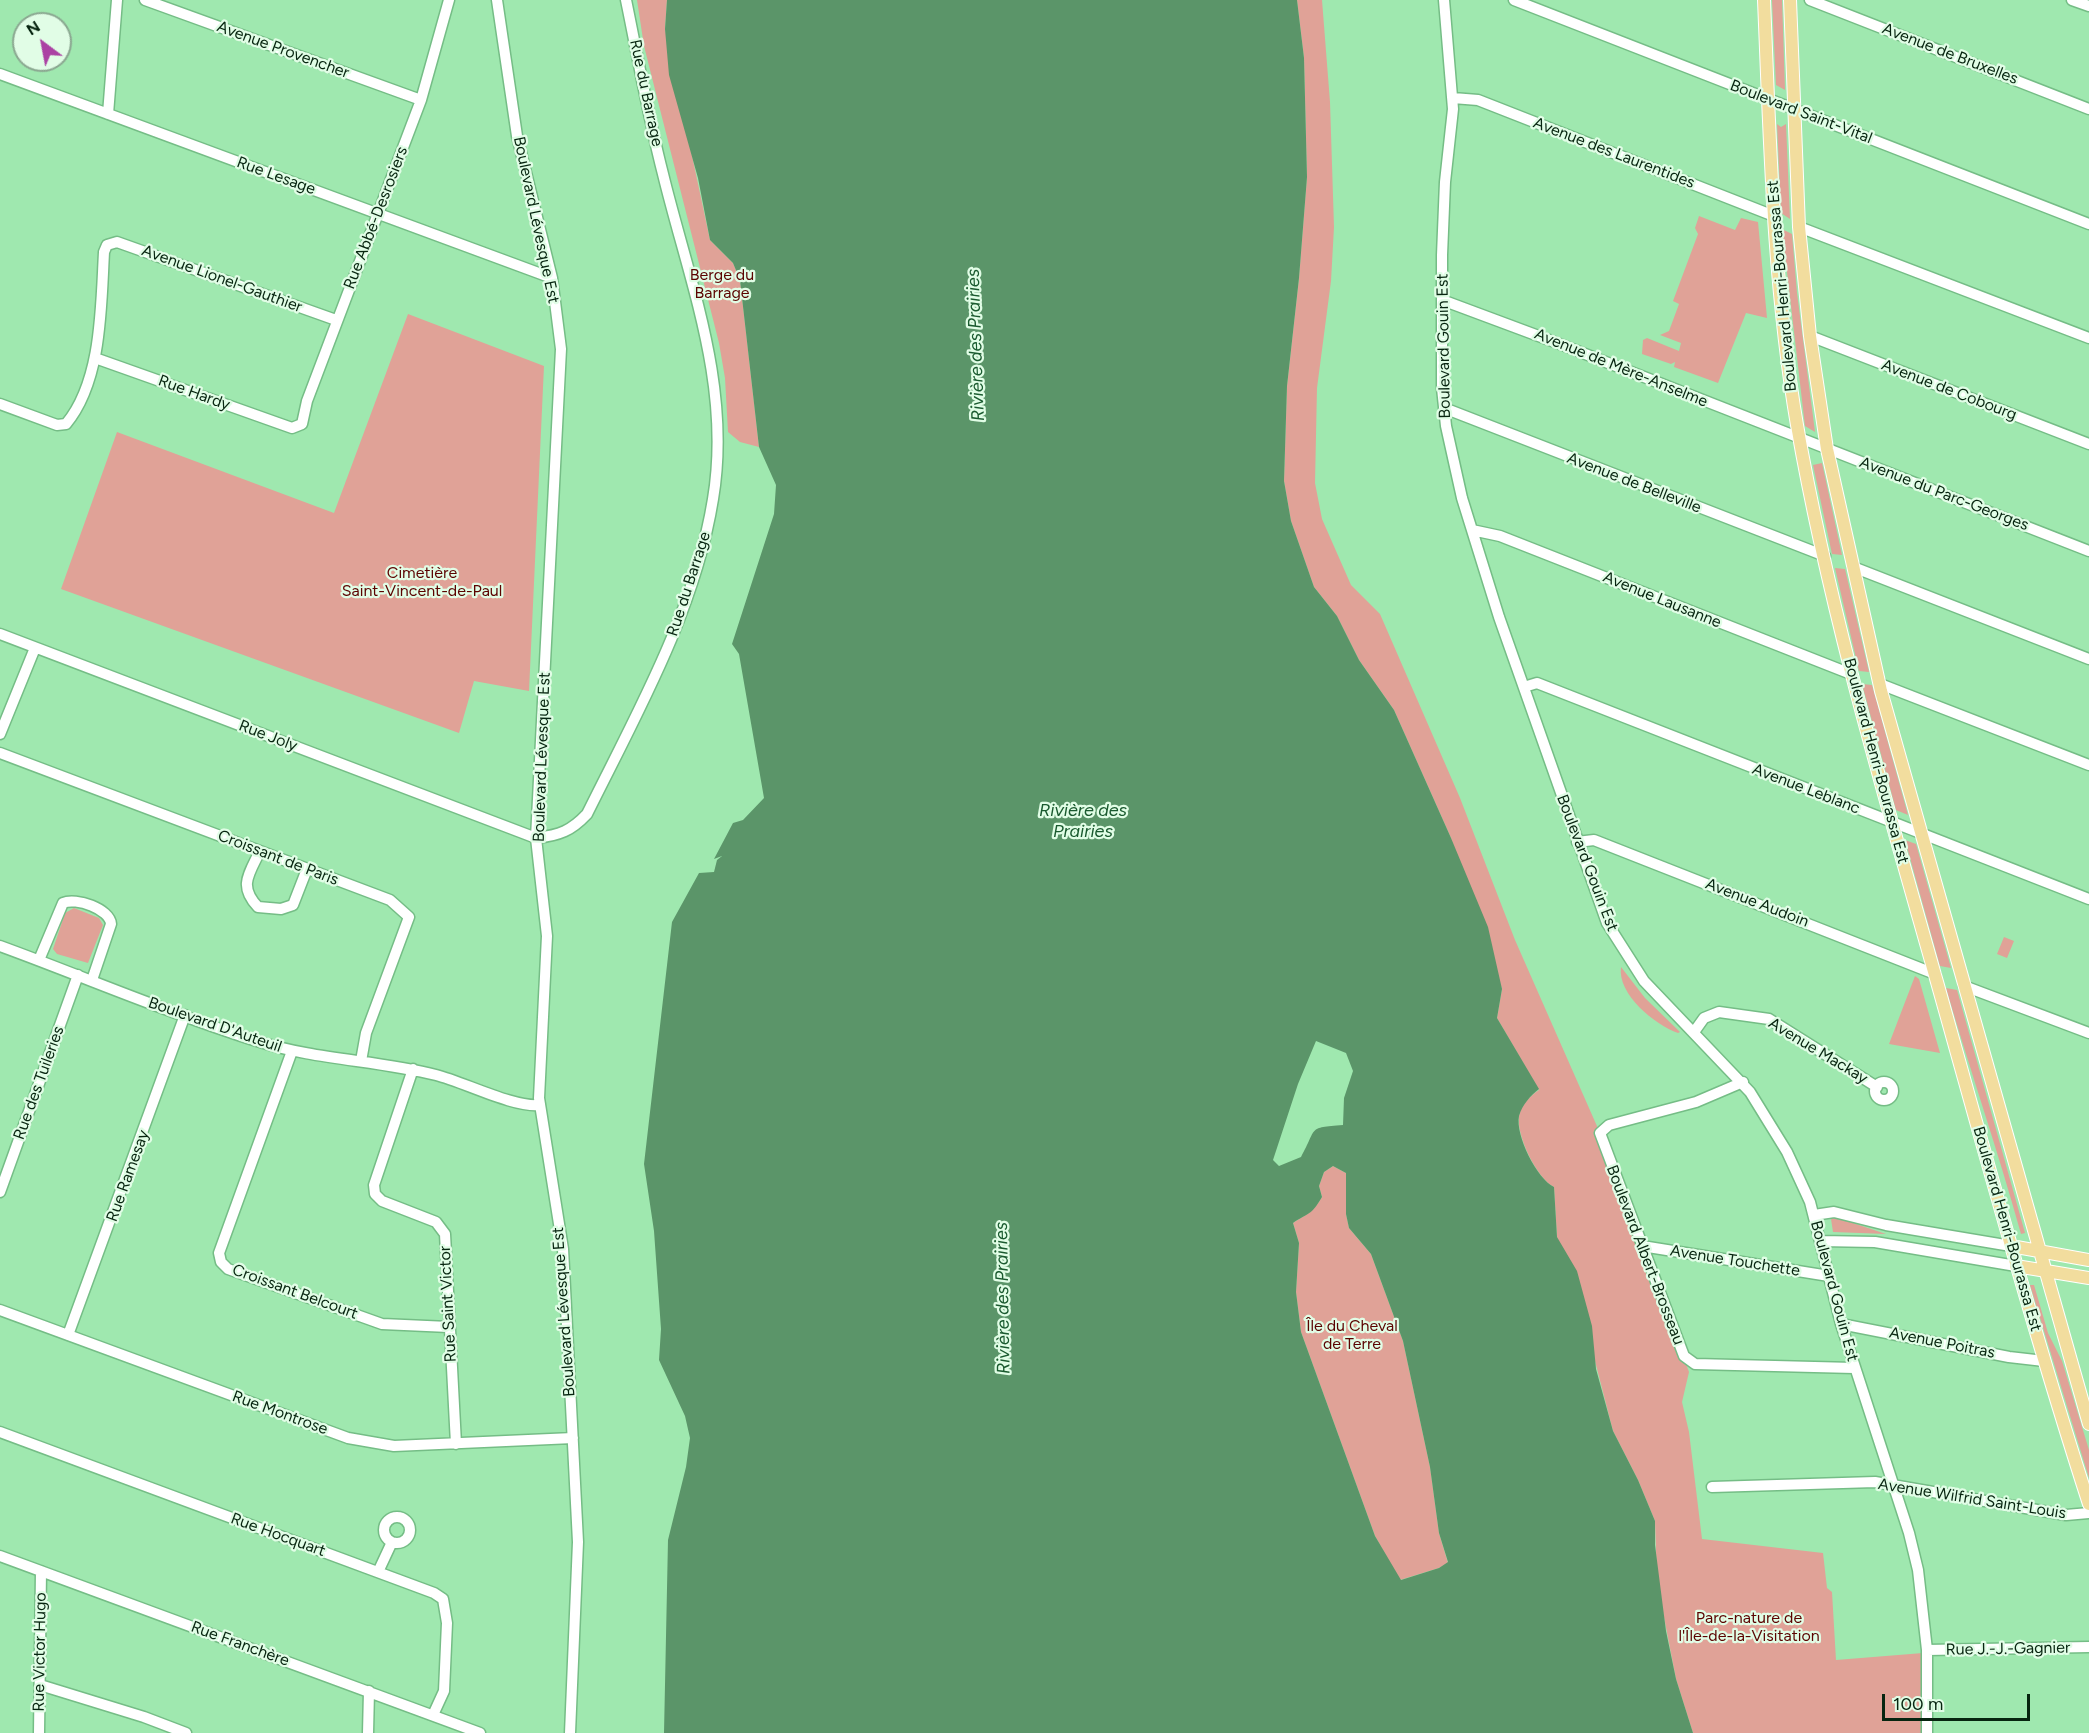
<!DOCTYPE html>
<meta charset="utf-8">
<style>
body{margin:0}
#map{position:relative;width:2089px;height:1733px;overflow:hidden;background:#9fe8af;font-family:Figtree,sans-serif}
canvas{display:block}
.north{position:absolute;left:12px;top:12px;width:60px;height:60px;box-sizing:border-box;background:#e1fde6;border:2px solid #8aa790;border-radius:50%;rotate:328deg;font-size:16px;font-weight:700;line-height:24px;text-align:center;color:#072510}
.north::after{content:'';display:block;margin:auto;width:21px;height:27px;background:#ab42a3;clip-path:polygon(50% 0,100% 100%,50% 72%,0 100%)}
.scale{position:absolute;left:1882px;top:1694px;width:148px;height:27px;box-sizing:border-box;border:3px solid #072510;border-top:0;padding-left:8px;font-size:18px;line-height:21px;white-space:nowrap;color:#072510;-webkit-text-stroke:4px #e1fde6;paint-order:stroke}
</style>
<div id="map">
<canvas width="2089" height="1733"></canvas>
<div class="north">N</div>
<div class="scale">100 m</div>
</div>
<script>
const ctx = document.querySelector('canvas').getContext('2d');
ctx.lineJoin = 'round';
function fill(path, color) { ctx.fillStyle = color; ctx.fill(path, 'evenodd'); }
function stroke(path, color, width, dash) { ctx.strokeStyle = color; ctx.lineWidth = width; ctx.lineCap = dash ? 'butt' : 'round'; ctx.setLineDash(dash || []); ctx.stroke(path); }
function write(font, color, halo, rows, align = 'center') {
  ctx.font = font + ' Figtree,sans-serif'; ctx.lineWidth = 4.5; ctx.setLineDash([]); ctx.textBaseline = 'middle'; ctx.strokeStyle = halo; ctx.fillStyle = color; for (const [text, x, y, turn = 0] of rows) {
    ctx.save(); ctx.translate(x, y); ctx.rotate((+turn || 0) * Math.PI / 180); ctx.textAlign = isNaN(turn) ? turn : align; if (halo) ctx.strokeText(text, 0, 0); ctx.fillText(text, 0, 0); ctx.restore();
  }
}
fill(new Path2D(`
 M 637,0 L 667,0 L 665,29 L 710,240 L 733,263 L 740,280 L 759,447 L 740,442 L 728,432 L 725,378 L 719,343 L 644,46 Z
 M 1297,0 L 1322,0 L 1330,102 L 1334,227 L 1331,281 L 1317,388 L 1315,483 L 1322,519 L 1351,585 L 1380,614 L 1460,798 L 1515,940 L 1600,1133 L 1647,1258 L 1689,1372 L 1682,1402 L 1689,1432 L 1702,1539 L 1823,1553 L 1827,1588 L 1832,1592 L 1836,1660 L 1923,1653 L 1925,1733 L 1693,1733 L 1676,1679 L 1657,1581 L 1655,1521 L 1638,1480 L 1613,1431 L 1595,1361 L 1557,1237 L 1554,1187 C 1537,1179 1516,1135 1519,1116 C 1521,1105 1531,1095 1539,1090 L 1497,1018 L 1502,989 L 1451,838 L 1394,710 L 1359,660 L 1337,616 L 1314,587 L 1291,521 L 1284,481 L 1287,386 L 1299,278 L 1307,177 L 1304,58 Z
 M 1772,0 L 1782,0 L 1785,90 L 1776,85 Z
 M 1777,124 L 1781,127 L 1786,124 L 1790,219 L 1781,213 Z
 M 1699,216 L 1735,230 L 1741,218 L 1758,222 L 1767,318 L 1746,313 L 1718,383 L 1674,367 L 1675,362 L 1671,364 L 1642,354 L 1643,340 L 1647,338 L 1679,351 L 1681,343 L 1660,335 L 1669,331 L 1679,304 L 1673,301 L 1698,234 L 1695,228 Z
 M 1782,229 L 1792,234 L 1797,293 L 1815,432 L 1805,426 Z
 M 408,314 L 544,366 L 529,691 L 474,681 L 459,733 L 61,589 L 117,432 L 334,513 Z
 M 1822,463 L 1842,555 L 1832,554 L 1813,465 Z
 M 1835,568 L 1845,569 L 1869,672 L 1859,671 Z
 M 1862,684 L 1872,685 L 1908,815 L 1896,810 Z
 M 1905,840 L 1916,844 L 1951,968 L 1940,966 Z
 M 74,908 L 99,918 L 103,925 L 88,963 L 57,954 L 53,949 L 65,913 Z
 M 2004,937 L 2014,941 L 2007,958 L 1997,954 Z
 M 1621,967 L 1645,998 L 1680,1032 L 1678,1033 C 1655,1025 1617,994 1621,967 Z
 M 1915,976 L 1919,979 L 1940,1053 L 1889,1044 Z
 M 1946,988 L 1957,990 L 2025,1233 L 2021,1234 C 1998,1151 1970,1070 1946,988 Z
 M 1333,1166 L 1346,1173 L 1346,1214 L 1349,1228 L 1371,1254 L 1403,1341 L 1430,1467 L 1439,1533 L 1448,1563 L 1439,1568 L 1400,1580 L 1375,1536 L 1301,1332 L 1296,1292 L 1299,1243 L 1293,1223 C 1308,1213 1312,1214 1322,1197 L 1319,1186 L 1324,1172 Z
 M 1835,1217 L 1886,1234 L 1833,1232 L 1831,1219 Z
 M 2030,1285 L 2034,1285 L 2048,1333 L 2062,1361 L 2089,1450 L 2089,1478 Z`), '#e0a297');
fill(new Path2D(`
 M 667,0 L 1297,0 L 1304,58 L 1307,177 L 1299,278 L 1287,386 L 1284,481 L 1291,521 L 1314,587 L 1337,616 L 1359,660 L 1394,710 L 1451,838 L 1488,927 L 1502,989 L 1497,1018 L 1539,1089 C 1531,1095 1522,1105 1519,1116 C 1515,1135 1537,1179 1554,1187 L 1557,1237 L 1577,1271 L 1592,1326 L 1596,1369 L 1613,1431 L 1638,1480 L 1655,1521 L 1655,1545 L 1666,1631 L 1676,1679 L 1693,1733 L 664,1733 L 668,1540 L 686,1467 L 690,1438 L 685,1416 L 659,1360 L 661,1329 L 654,1231 L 644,1164 L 672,922 L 699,873 L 714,872 L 717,860 L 722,856 L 714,859 L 733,823 L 743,820 L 764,798 L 739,654 L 732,644 L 774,514 L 776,485 L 759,447 L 740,280 L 733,263 L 710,240 L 698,178 L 669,75 L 665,29 ZM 1316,1041 L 1346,1053 L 1353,1071 L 1344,1098 L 1343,1125 C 1306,1128 1318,1127 1301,1157 L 1279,1166 L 1273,1160 L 1298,1084 ZM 1333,1166 L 1346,1173 L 1346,1214 L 1349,1228 L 1371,1254 L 1403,1341 L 1430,1467 L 1439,1533 L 1448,1562 L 1439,1568 L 1401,1580 L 1375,1536 L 1301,1332 L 1296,1292 L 1299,1243 L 1293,1223 C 1309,1212 1311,1216 1322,1197 L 1319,1186 L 1324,1172 Z`), '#5b9569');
const minor = new Path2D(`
 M 145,0 L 421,100
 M 497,0 L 517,136 L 552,278 L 561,349 L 536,838 L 547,936 L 539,1098 L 563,1249 L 578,1542 L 570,1733
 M 1444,0 L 1453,109 L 1445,182 L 1442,255 L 1442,388 L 1446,426 L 1462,498 L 1499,617 L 1607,923 L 1644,981 L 1750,1092 L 1787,1152 L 1810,1202 L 1841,1324 L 1909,1533 L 1918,1570 L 1927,1650 L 1927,1733
 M 1514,0 L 2089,224
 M 1810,0 L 2089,109
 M 2072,0 L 2089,6
 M 0,74 L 552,278
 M 1453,98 L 1478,100 L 1774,216
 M 108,114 L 117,0
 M 1799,227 L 2089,338
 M 1442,300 L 1552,341 L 2089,551
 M 1810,336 L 2089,444
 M 95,358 L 292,428 L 302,424 L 307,401 L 421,100 L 449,0
 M 0,404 L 57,425 L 66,424 C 102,381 101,306 104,252 L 107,245 L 117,242 L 336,320
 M 1444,408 L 1825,556
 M 1472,530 L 1500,536 L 1851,674
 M 1853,567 L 2089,659
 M 0,634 L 536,838 C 560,835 571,831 587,814 C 637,713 695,611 713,499 C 732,386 689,281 663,174 C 648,116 638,58 626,0
 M 1880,684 L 2089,765
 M 1524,687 L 1537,683 L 2089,899
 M 0,734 L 35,648
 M 0,753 L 390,900 L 409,917 L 366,1033 L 361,1061
 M 1577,842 L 1594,840 L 1935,974
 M 260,851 C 249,874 238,886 258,907 L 281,909 L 293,905 L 307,869
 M 0,946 C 85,977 170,1014 257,1041 C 315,1060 377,1060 436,1075 C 464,1082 514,1108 540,1105
 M 39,960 L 63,903 C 76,897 110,909 111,924 L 92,980
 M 1964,986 L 2089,1033
 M 1694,1032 L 1704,1018 L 1719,1012 L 1769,1019 L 1877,1087
 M 292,1051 L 219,1253 L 221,1262 L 228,1269 L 382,1324 L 449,1327
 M 413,1069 L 374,1185 L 375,1194 L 382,1201 L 436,1222 L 445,1234 L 456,1444
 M 1743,1082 L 1696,1102 L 1609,1125 L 1600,1133 L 1684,1356 L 1695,1364 L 1854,1368
 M1875 1091a9 9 0 1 1 18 0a9 9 0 1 1-18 0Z
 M 0,1192 L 78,975
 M 1814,1215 L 1834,1212 L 1886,1225 L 2011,1246
 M 1821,1241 L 1875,1242 L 2016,1266
 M 1642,1246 L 1829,1276
 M 0,1310 L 348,1438 L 394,1446 L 573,1438
 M 1841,1324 L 2009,1357 L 2044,1361
 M 68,1335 L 185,1015
 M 0,1432 L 434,1593 L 443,1599 L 447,1623 L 444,1691 L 433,1715
 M 1712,1487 L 1875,1482 L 2066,1515 L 2089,1513
 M384 1530a13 13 0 1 1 26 0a13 13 0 1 1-26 0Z
 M 0,1556 L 480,1733
 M 378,1572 L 392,1542
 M 1927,1650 L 2089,1647
 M 40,1685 L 144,1717 L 186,1733
 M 39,1733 L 41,1571
 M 368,1733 L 369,1691`);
const major = new Path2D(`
 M 1764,0 C 1770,142 1773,285 1797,425 C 1830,614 1885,798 1937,982 C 1986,1156 2033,1331 2089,1504
 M 1790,0 L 1799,227 L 1810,336 L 1827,449 L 1881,691 L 2089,1424
 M 2011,1246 L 2089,1260
 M 2016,1266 L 2089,1278`);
stroke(minor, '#75bd86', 13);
stroke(major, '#fff', 14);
stroke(minor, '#fff', 10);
stroke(major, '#f2dd9e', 12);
write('16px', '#072510', '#e1fde6', [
 ["Avenue Provencher",283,50,20],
 ["Avenue de Bruxelles",1950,54,21],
 ["Rue du Barrage",646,93,78],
 ["Boulevard Saint-Vital",1801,112,21],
 ["Avenue des Laurentides",1614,153,21],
 ["Rue Lesage",276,176,20],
 ["Rue Abbé-Desrosiers",376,218,-69],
 ["Boulevard Lévesque Est",536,220,78],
 ["Avenue Lionel-Gauthier",222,279,20],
 ["Boulevard Henri-Bourassa Est",1782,286,-95],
 ["Boulevard Gouin Est",1444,346,-91],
 ["Avenue de Mère-Anselme",1621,368,22],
 ["Avenue de Cobourg",1949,390,21],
 ["Rue Hardy",194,393,20],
 ["Avenue de Belleville",1634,483,21],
 ["Avenue du Parc-Georges",1944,494,21],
 ["Rue du Barrage",689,584,-72],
 ["Avenue Lausanne",1662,600,22],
 ["Rue Joly",268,736,21],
 ["Boulevard Lévesque Est",542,757,-88],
 ["Boulevard Henri-Bourassa Est",1876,761,75],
 ["Avenue Leblanc",1806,789,21],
 ["Croissant de Paris",278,858,21],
 ["Boulevard Gouin Est",1587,863,69],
 ["Avenue Audoin",1757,903,21],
 ["Boulevard D'Auteuil",215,1025,19],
 ["Avenue Mackay",1818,1051,31],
 ["Rue des Tuileries",39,1083,-70],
 ["Rue Ramesay",128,1176,-70],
 ["Boulevard Henri-Bourassa Est",2007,1229,74],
 ["Boulevard Albert-Brosseau",1645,1255,69],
 ["Avenue Touchette",1735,1261,9],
 ["Boulevard Gouin Est",1834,1291,75],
 ["Croissant Belcourt",295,1292,20],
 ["Rue Saint Victor",448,1304,-93],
 ["Boulevard Lévesque Est",564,1312,-94],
 ["Avenue Poitras",1942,1343,11],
 ["Rue Montrose",280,1413,20],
 ["Avenue Wilfrid Saint-Louis",1972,1499,9],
 ["Rue Hocquart",278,1535,20],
 ["Rue Franchère",240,1644,20],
 ["Rue J.-J.-Gagnier",2008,1649,-1],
 ["Rue Victor Hugo",40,1652,-89]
]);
write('16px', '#5b0300', '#e1fde6', [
 ["Berge du",722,275],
 ["Barrage",722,293],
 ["Cimetière",422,573],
 ["Saint-Vincent-de-Paul",422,591],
 ["Île du Cheval",1352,1326],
 ["de Terre",1352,1344],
 ["Parc-nature de",1749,1618],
 ["l'Île-de-la-Visitation",1749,1636]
]);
write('italic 18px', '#1a5a2f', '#e1fde6', [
 ["Rivière des Prairies",976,345,-92],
 ["Rivière des",1083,811],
 ["Prairies",1083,832],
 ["Rivière des Prairies",1003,1298,-91]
]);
</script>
